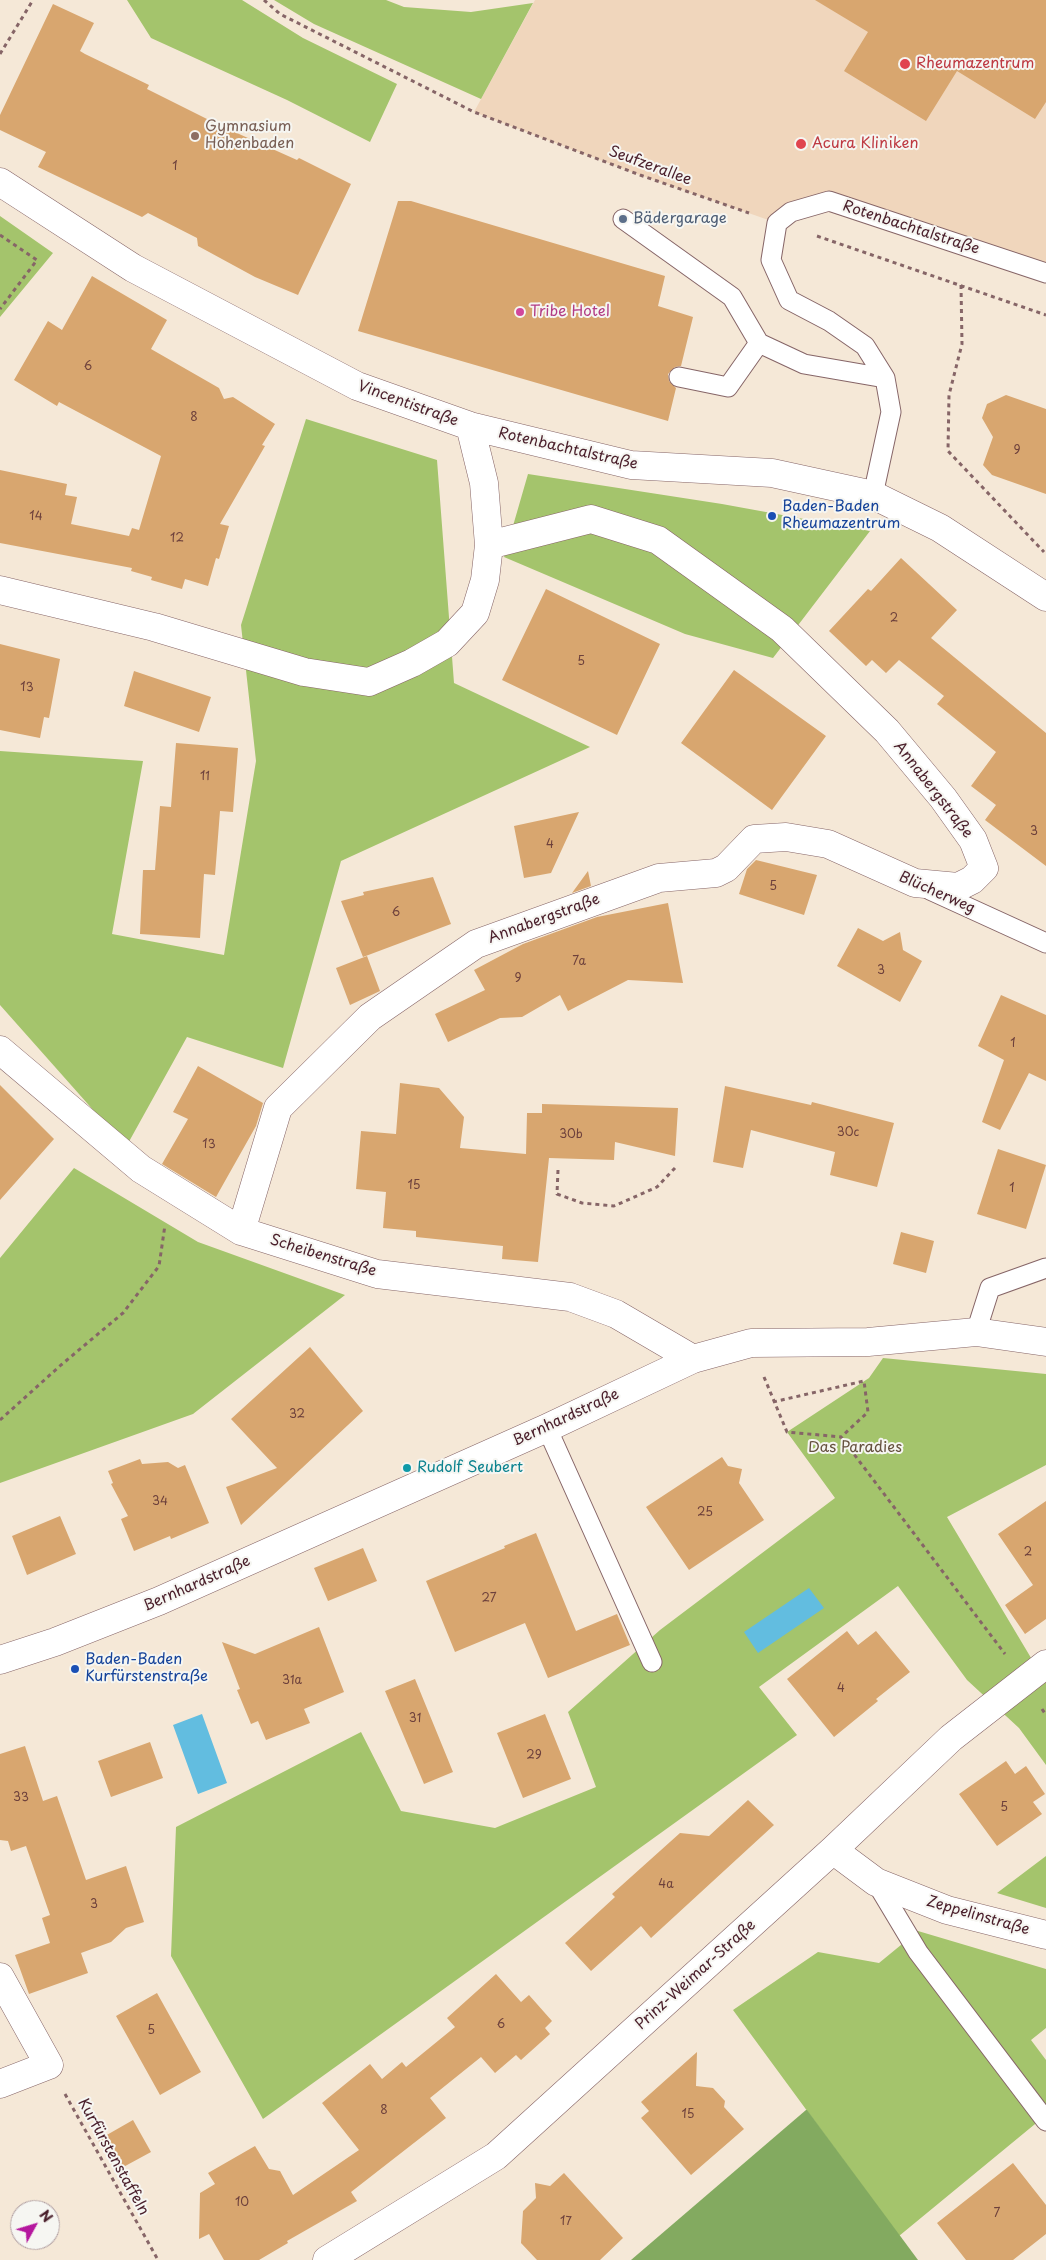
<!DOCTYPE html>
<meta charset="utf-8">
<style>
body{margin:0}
#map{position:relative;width:1046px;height:2260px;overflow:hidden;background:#f5e8d7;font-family:"Playpen Sans",sans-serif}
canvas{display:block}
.north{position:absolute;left:10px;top:2200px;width:50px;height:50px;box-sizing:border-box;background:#f6f6f2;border:1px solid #b1a0a2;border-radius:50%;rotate:51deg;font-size:14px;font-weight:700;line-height:20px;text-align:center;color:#4a1f2b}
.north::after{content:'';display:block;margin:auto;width:18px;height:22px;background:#b5179e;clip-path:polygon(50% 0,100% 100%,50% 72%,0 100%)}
</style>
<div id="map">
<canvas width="1046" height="2260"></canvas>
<div class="north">N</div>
</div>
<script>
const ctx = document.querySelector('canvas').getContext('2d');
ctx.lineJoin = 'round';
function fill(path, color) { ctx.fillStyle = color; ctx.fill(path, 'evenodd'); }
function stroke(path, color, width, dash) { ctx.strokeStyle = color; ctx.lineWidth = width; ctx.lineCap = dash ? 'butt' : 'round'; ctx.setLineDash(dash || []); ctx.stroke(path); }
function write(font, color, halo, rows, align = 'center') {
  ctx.font = font + ' "Playpen Sans",sans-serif'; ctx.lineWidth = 4; ctx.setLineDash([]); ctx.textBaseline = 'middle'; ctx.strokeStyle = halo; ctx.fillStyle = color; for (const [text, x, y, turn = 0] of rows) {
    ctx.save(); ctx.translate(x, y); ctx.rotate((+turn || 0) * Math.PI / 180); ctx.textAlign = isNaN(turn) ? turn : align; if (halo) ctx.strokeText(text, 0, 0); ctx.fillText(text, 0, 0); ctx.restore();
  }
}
fill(new Path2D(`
 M 535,0 L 1046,0 L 1046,273 L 829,201 L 777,223 L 640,175 L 474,112 Z`), '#f0d6bc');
fill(new Path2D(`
 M 127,0 L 242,0 L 303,38 L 397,84 L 370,142 L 287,100 L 151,38 Z
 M 274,0 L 386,0 L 404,7 L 471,12 L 533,3 L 481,99 L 314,24 Z
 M 0,216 L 53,253 L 0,317 Z
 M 306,419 L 437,460 L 454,683 L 590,747 L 341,861 L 283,1068 L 187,1037 L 126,1147 L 0,1005 L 0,751 L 143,761 L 112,934 L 224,955 L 256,761 L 241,625 Z
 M 528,474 L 722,504 L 870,531 L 773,658 L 685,634 L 504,557 Z
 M 74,1168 L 198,1242 L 345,1295 L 193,1414 L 0,1483 L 0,1258 Z
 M 883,1358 L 1046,1374 L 1046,1465 L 947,1517 L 1046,1683 L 1046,1765 L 1019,1728 L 967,1680 L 898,1586 L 759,1687 L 797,1735 L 263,2119 L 171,1956 L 176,1827 L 361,1732 L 401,1811 L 495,1828 L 596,1787 L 568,1712 L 660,1630 L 835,1498 L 787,1432 L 869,1378 Z
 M 1046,1856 L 1046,1908 L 997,1893 Z
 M 918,1931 L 1046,1969 L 1046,2028 L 1031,2040 L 1046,2060 L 1046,2115 L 899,2236 L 733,2010 L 818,1952 L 879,1963 Z`), '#a4c46c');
fill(new Path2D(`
 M 807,2110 L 918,2260 L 631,2260 L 806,2110 Z`), '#83aa60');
fill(new Path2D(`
 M 809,1588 L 824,1608 L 758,1653 L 744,1632 Z
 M 202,1714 L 227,1783 L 198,1794 L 173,1725 Z`), '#62bde0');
fill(new Path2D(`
 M 815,0 L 1046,0 L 1046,102 L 1035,119 L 957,71 L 926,121 L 844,71 L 868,32 Z
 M 53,4 L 94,23 L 80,51 L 85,54 L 149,85 L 147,89 L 219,125 L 297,160 L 299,158 L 351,184 L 298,295 L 255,277 L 198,246 L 197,238 L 148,213 L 142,217 L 38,167 L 46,152 L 0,130 L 0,115 Z
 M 398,201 L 411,201 L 665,276 L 658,306 L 693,317 L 681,366 L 675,367 L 668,374 L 669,381 L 676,388 L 668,421 L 358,331 Z
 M 92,276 L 167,320 L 151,349 L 219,388 L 224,399 L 233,397 L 275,424 L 262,445 L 265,446 L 220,524 L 229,526 L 219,559 L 216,558 L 208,586 L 185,579 L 182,589 L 151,580 L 152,577 L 131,571 L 132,568 L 0,543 L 0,470 L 67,484 L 65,495 L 77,497 L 71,524 L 129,536 L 132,528 L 139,530 L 161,456 L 59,402 L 57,406 L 14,380 L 48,321 L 62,330 Z
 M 1006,395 L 1046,409 L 1046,494 L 992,475 L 983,465 L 993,437 L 982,418 L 987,404 Z
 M 901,558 L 957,610 L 931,638 L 1046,733 L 1046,866 L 985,820 L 996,805 L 971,786 L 996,752 L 937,704 L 944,696 L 899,660 L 886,673 L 872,660 L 866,666 L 829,631 L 868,589 L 871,591 Z
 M 546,589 L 660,644 L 617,735 L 502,680 Z
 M 0,644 L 60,659 L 49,718 L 44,717 L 40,738 L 0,730 Z
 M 734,670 L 826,736 L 772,810 L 681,743 Z
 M 134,671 L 211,697 L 199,732 L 124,706 Z
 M 176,743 L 238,748 L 233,812 L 220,811 L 215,875 L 204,874 L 200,938 L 140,934 L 143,870 L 155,870 L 160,806 L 171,807 Z
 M 579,812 L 551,873 L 524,878 L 514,826 Z
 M 756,860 L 817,875 L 804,915 L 739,894 L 747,869 Z
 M 588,871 L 591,886 L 572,893 Z
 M 433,877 L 451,924 L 363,957 L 341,901 L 364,895 L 363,892 Z
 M 668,903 L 683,983 L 628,980 L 568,1011 L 560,995 L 522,1017 L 500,1018 L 448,1042 L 435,1014 L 485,990 L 474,970 L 523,944 L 597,917 Z
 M 858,928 L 883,941 L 900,932 L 903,950 L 922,961 L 900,1002 L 837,966 Z
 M 367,956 L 380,991 L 350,1005 L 336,968 Z
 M 1001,995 L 1046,1015 L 1046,1081 L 1029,1073 L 1000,1130 L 982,1122 L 1004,1060 L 978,1046 Z
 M 198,1066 L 263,1103 L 256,1126 L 216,1197 L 162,1164 L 188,1119 L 173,1112 Z
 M 400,1083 L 439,1088 L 464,1117 L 460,1148 L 526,1154 L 527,1113 L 542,1113 L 542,1104 L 678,1108 L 675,1156 L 615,1142 L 614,1160 L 549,1158 L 538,1262 L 502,1259 L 503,1246 L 416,1237 L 416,1231 L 383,1228 L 386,1192 L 356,1189 L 361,1131 L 396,1134 Z
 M 0,1085 L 54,1139 L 0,1200 Z
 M 725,1086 L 811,1105 L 812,1102 L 894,1123 L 877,1187 L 830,1175 L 835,1152 L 751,1130 L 743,1168 L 713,1162 Z
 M 998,1149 L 1046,1165 L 1026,1229 L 977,1214 Z
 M 901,1232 L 934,1241 L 926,1273 L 893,1264 Z
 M 310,1347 L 363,1411 L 241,1525 L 226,1487 L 277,1468 L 231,1419 Z
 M 722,1457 L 728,1466 L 742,1469 L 739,1483 L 764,1520 L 689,1570 L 646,1507 Z
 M 140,1459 L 142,1464 L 168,1462 L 178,1468 L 185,1465 L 209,1523 L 171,1539 L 170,1536 L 134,1551 L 121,1519 L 128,1516 L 111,1484 L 113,1483 L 108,1471 Z
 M 1046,1501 L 1046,1619 L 1025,1634 L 1005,1605 L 1033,1585 L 998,1534 Z
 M 60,1516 L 76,1554 L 27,1575 L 12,1536 Z
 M 536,1533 L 576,1631 L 617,1614 L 630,1645 L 548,1678 L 525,1623 L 455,1652 L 426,1581 L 505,1548 L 504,1546 Z
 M 363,1548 L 377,1581 L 328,1601 L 314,1568 Z
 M 319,1627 L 344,1692 L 304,1709 L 310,1723 L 266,1740 L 258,1721 L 251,1724 L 237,1690 L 240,1689 L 222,1642 L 255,1654 Z
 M 847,1631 L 858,1645 L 876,1631 L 910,1672 L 876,1699 L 878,1701 L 834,1737 L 787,1679 Z
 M 415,1679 L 453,1772 L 424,1784 L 385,1691 Z
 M 545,1714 L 571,1779 L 523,1798 L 497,1733 Z
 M 150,1742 L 163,1778 L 111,1797 L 98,1761 Z
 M 25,1746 L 43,1801 L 57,1796 L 86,1880 L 126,1866 L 144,1922 L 126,1928 L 111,1942 L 81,1953 L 88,1973 L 29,1994 L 15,1955 L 50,1943 L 42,1918 L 50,1915 L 26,1846 L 11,1851 L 8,1841 L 0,1840 L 0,1754 Z
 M 1006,1761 L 1015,1774 L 1026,1766 L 1045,1794 L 1033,1802 L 1042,1814 L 997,1846 L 959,1794 Z
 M 748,1800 L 774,1825 L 651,1938 L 641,1926 L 591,1971 L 565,1943 L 615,1897 L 612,1894 L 680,1833 L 709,1836 Z
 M 496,1974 L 521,2002 L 529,1995 L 552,2021 L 545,2028 L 550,2034 L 521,2060 L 516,2055 L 495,2073 L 481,2057 L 430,2098 L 446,2118 L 351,2192 L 357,2201 L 287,2241 L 288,2243 L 259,2260 L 224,2260 L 209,2234 L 199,2239 L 200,2193 L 215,2184 L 208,2173 L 255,2146 L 269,2169 L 280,2171 L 293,2195 L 359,2150 L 322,2103 L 370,2064 L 382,2079 L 402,2062 L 406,2067 L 455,2027 L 447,2018 Z
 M 157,1993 L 201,2072 L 160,2095 L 116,2016 Z
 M 697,2052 L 696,2086 L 713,2088 L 725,2101 L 724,2107 L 744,2129 L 691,2175 L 641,2118 L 649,2111 L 641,2102 Z
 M 133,2120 L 151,2152 L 116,2171 L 98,2140 Z
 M 1013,2163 L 1046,2205 L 1046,2234 L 1013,2260 L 966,2260 L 937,2223 Z
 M 564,2173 L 623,2238 L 600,2260 L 537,2260 L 521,2243 L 523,2211 L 536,2198 L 535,2183 L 550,2186 Z`), '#d8a66f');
const lane = new Path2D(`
 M 623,219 L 732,297 L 759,343 L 804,364 L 885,378
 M 679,377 L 728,387 L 759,343
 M 873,495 L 891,412 L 885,378 L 865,346 L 829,321 L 789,300 L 771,260 L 777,223 L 791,212 L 829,201 L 1046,273
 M 930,890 L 1046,943
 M 976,1332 L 990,1288 L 1046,1268
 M 547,1428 L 652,1662
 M 876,1882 L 918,1952 L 1046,2121`);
const street = new Path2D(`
 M 0,182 L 133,268 L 357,386 L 470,426 L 631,465 L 772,473 L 873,495 L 940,528 L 1046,597
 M 0,590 L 154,627 L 304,672 L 369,682 L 412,663 L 447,643 L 475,613 L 485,580 L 489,545 L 484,483 L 470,426
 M 0,1050 L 141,1169 L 241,1231 L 377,1274 L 570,1297 L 616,1314 L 693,1359
 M 241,1231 L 278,1108 L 370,1017 L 476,944 L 659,878 L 716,873 L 726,868 L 754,839 L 786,837 L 828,844 L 915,883 L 958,887 L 972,880 L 984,868 L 973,840 L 943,798 L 887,731 L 782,629 L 658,540 L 591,519 L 489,545
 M 0,1660 L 55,1642 L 159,1601 L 547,1428 L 693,1359 L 751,1343 L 868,1342 L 976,1332 L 1046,1342
 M 833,1850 L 876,1882 L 947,1910 L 1046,1935
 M 0,1977 L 49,2065 L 0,2084
 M 327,2260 L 496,2156 L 833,1850 L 951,1738 L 1046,1664`);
stroke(lane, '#866567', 21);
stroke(street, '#866567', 29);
stroke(new Path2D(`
 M 264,0 L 280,14 L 474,112 L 640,175 L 749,213
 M 0,54 L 33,0
 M 0,235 L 37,260 L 0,309
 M 817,236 L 1046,315
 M 961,285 L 962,344 L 949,395 L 948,451 L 1044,552
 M 558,1170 L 557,1194 L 582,1203 L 614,1206 L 657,1187 L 675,1168
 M 764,1377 L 787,1432 L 841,1437 L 1005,1654
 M 773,1402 L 864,1381 L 868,1412 L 841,1437
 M 0,1420 L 61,1365 L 123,1313 L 159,1266 L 165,1225
 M 1042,1709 L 1046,1715
 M 65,2094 L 158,2260`), '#866567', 3, [4, 4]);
stroke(lane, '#fff', 19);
stroke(street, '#fff', 28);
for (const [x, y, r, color] of [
 [905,64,6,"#e0444e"],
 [195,136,5,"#8d6e63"],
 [801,144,6,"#e0444e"],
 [623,219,5,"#5c6f8a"],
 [520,312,5,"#d1479c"],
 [772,516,5,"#1a4fb4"],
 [407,1468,5,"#0f9aa8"],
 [75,1669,5,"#1a4fb4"]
]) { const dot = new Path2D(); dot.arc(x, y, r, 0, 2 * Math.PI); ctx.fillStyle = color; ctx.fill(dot); stroke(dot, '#f6f6f2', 2); }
write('12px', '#6e413c', null, [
 ["1",175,167],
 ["6",88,367],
 ["8",194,418],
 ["9",1017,451],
 ["14",36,517],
 ["12",177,539],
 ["2",894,619],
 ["5",581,662],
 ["13",27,688],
 ["11",205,777],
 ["3",1034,832],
 ["4",550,845],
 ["5",773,887],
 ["6",396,913],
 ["7a",579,962],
 ["3",881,971],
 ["9",518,979],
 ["1",1013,1044],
 ["30c",848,1133],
 ["30b",571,1135],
 ["13",209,1145],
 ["15",414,1186],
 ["1",1012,1189],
 ["32",297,1415],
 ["34",160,1502],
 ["25",705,1513],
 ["2",1028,1553],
 ["27",489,1599],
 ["31a",292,1681],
 ["4",841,1689],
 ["31",415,1719],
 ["29",534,1756],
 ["33",21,1798],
 ["5",1004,1808],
 ["4a",666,1885],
 ["3",94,1905],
 ["6",501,2025],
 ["5",151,2031],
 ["8",384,2111],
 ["15",688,2115],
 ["10",242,2203],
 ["7",997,2214],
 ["17",566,2222]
]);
write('15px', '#be3a42', '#f6f6f2', [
 ["Rheumazentrum",916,64],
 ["Acura Kliniken",812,144]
], 'left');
write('15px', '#785e54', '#f6f6f2', [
 ["Gymnasium",205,127],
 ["Hohenbaden",205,144]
], 'left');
write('15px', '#4a1f2b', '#f6f6f2', [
 ["Seufzerallee",650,166,20],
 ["Rotenbachtalstraße",911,228,18],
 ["Vincentistraße",408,404,20],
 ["Rotenbachtalstraße",568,449,13],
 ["Annabergstraße",933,790,52],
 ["Blücherweg",937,893,24],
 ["Annabergstraße",544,919,-20],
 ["Scheibenstraße",323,1256,17],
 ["Bernhardstraße",566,1418,-25],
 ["Bernhardstraße",197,1584,-24],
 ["Zeppelinstraße",978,1916,16],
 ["Prinz-Weimar-Straße",696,1975,-42],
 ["Kurfürstenstaffeln",113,2157,61]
]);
write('15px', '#4e5e75', '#f6f6f2', [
 ["Bädergarage",633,219]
], 'left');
write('15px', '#b23c85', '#f6f6f2', [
 ["Tribe Hotel",530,312]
], 'left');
write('15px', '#164399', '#f6f6f2', [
 ["Baden-Baden",782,507],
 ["Rheumazentrum",782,524],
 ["Baden-Baden",85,1660],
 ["Kurfürstenstraße",85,1677]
], 'left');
write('15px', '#65513e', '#f6f6f2', [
 ["Das Paradies",855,1448]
]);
write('15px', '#0d838f', '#f6f6f2', [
 ["Rudolf Seubert",417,1468]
], 'left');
</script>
